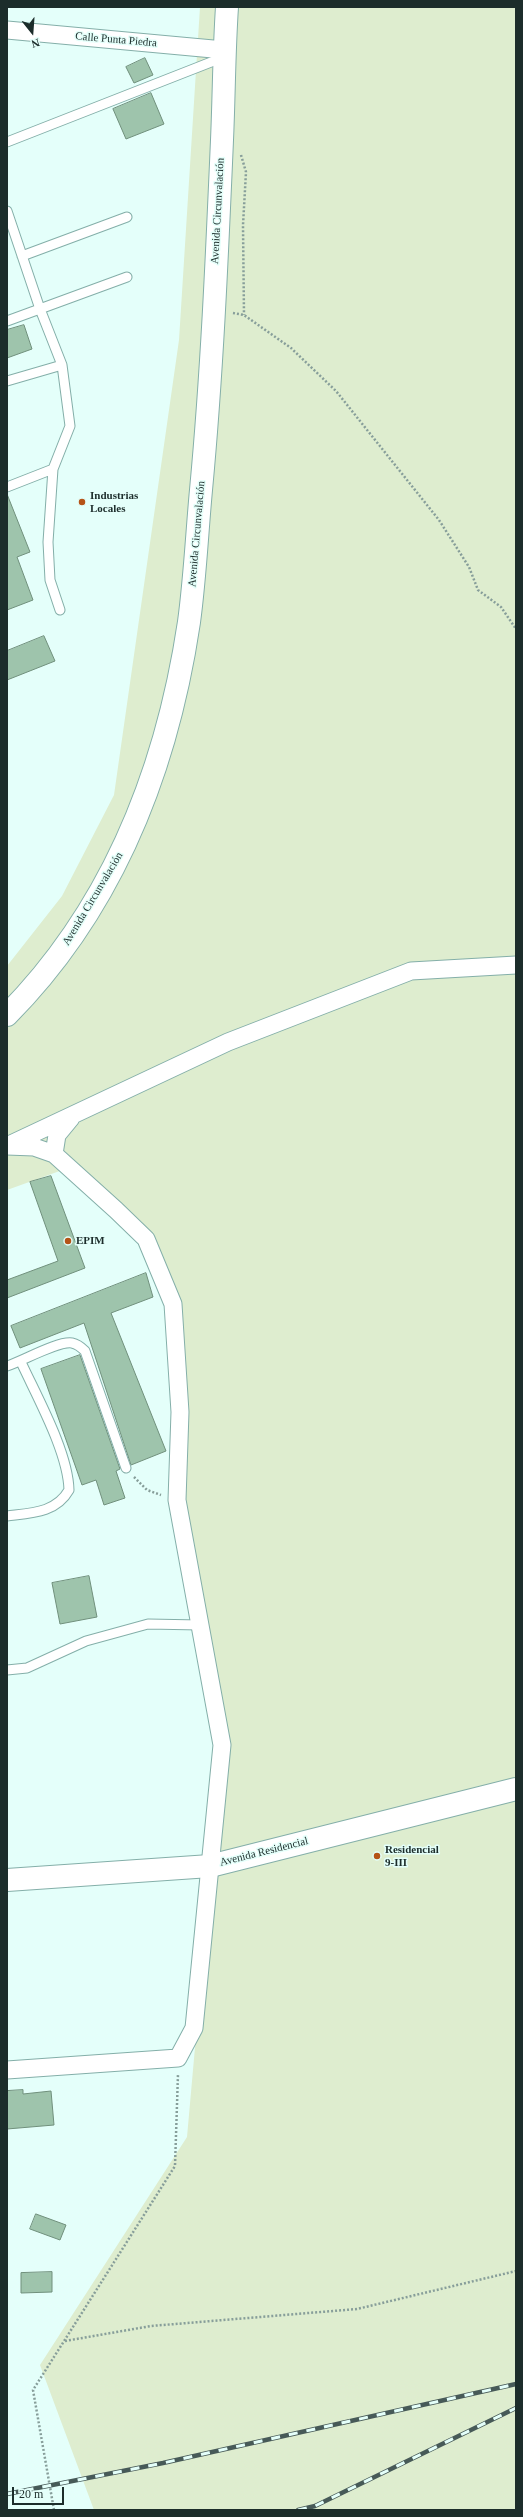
<!DOCTYPE html>
<meta charset="utf-8">
<style>
body{margin:0}
#map{position:relative;width:523px;height:2517px;overflow:hidden;background:#e4fffa;font-family:Georgia,serif}
canvas{display:block}
.frame{position:absolute;inset:0;border:8px solid #1c2d2b;pointer-events:none}
.north{position:absolute;left:12px;top:12px;width:40px;height:40px;-webkit-text-stroke:3px #e4fffa;paint-order:stroke;rotate:163deg;font-size:11px;font-weight:700;line-height:16px;text-align:center;color:#1c2d2b}
.north::after{content:'';display:block;margin:auto;width:14px;height:18px;background:#1c2d2b;clip-path:polygon(50% 0,100% 100%,50% 72%,0 100%)}
.scale{position:absolute;left:12px;top:2487px;width:52px;height:18px;box-sizing:border-box;border:2px solid #1c2d2b;border-top:0;padding-left:5px;font-size:12px;line-height:14px;white-space:nowrap;color:#1c2d2b;-webkit-text-stroke:3px #e4fffa;paint-order:stroke}
</style>
<div id="map">
<canvas width="523" height="2517"></canvas>
<div class="frame"></div>
<div class="north">N</div>
<div class="scale">20 m</div>
</div>
<script>
const ctx = document.querySelector('canvas').getContext('2d');
ctx.lineJoin = 'round';
function fill(path, color) { ctx.fillStyle = color; ctx.fill(path, 'evenodd'); }
function stroke(path, color, width, dash) { ctx.strokeStyle = color; ctx.lineWidth = width; ctx.lineCap = dash ? 'butt' : 'round'; ctx.setLineDash(dash || []); ctx.stroke(path); }
function write(font, color, halo, rows, align = 'center') {
  ctx.font = font + ' Georgia,serif'; ctx.lineWidth = 3; ctx.setLineDash([]); ctx.textBaseline = 'middle'; ctx.strokeStyle = halo; ctx.fillStyle = color; for (const [text, x, y, turn = 0] of rows) {
    ctx.save(); ctx.translate(x, y); ctx.rotate((+turn || 0) * Math.PI / 180); ctx.textAlign = isNaN(turn) ? turn : align; if (halo) ctx.strokeText(text, 0, 0); ctx.fillText(text, 0, 0); ctx.restore();
  }
}
fill(new Path2D(`
 M 200,7 L 516,7 L 516,2510 L 94,2510 L 40,2365 L 187,2137 L 222,1745 L 177,1500 L 173,1304 L 146,1239 L 68,1168 L 7,1190 L 7,966 L 62,896 L 114,795 L 179,340 Z`), '#deedcf');
const building = new Path2D(`
 M 145,58 L 153,75 L 134,83 L 126,67 Z
 M 151,93 L 164,124 L 126,139 L 113,109 Z
 M 24,325 L 32,349 L 7,358 L 7,330 Z
 M 7,494 L 30,552 L 17,557 L 33,600 L 7,610 Z
 M 44,636 L 55,661 L 7,680 L 7,651 Z
 M 51,1176 L 85,1268 L 7,1298 L 7,1280 L 58,1261 L 30,1182 Z
 M 146,1273 L 153,1297 L 111,1313 L 166,1451 L 131,1465 L 84,1323 L 20,1348 L 11,1326 Z
 M 80,1355 L 120,1469 L 116,1471 L 125,1498 L 104,1505 L 96,1480 L 82,1485 L 41,1369 Z
 M 89,1576 L 97,1617 L 60,1624 L 52,1583 Z
 M 23,2090 L 23,2094 L 51,2091 L 54,2125 L 7,2129 L 7,2091 Z
 M 36,2214 L 66,2225 L 60,2240 L 30,2229 Z
 M 52,2272 L 52,2292 L 21,2293 L 21,2273 Z`);
fill(building, '#9ec4ac');
stroke(building, '#70907c', 1);
const lane = new Path2D(`
 M 7,142 L 224,57
 M 7,211 L 40,309 L 62,365 L 70,426 L 53,469 L 48,542 L 50,580 L 60,610
 M 22,256 L 127,217
 M 7,321 L 127,277
 M 7,381 L 62,365
 M 7,487 L 53,469
 M 7,1366 C 23,1361 57,1341 72,1343 C 77,1344 81,1347 85,1351 L 126,1468
 M 7,1516 C 31,1513 56,1513 69,1490 C 68,1452 37,1397 21,1362
 M 7,1670 L 27,1668 L 86,1641 L 148,1624 L 200,1625`);
const street = new Path2D(`
 M 7,30 L 224,50
 M 11,1144 L 228,1042 L 411,971 L 516,965
 M 7,1146 L 34,1147 L 54,1154 L 116,1210 L 146,1239 L 173,1304 L 180,1412 L 177,1500 L 222,1745 L 194,2028 L 178,2058 L 7,2070
 M 54,1154 L 57,1135 L 71,1118`);
const secondary = new Path2D(`
 M 7,1880 L 210,1866 L 516,1789`);
const highway = new Path2D(`
 M 7,1015 C 113,908 167,769 189,622 C 195,578 197,533 201,490 C 212,373 217,256 222,140 C 224,95 224,51 227,7`);
stroke(lane, '#84afa9', 11);
stroke(street, '#84afa9', 19);
stroke(secondary, '#84afa9', 24);
stroke(highway, '#84afa9', 24);
stroke(new Path2D(`
 M 241,155 L 246,172 L 243,225 L 244,315
 M 233,313 L 244,315 L 291,348 L 336,391 L 439,520 L 469,567 L 478,590 L 501,607 L 516,629
 M 134,1477 L 147,1490 L 161,1495
 M 65,2341 L 151,2326 L 357,2309 L 516,2271
 M 54,2510 L 33,2390 L 175,2166 L 178,2074`), '#879e9a', 2.5, [2, 2]);
stroke(lane, '#fff', 9);
stroke(street, '#fff', 17);
stroke(secondary, '#fff', 22);
stroke(highway, '#fff', 22);
const rail = new Path2D(`
 M 7,2494 L 163,2463 L 516,2384
 M 298,2510 L 315,2506 L 516,2408`);
stroke(rail, '#475a58', 4.5);
stroke(rail, '#e4fffa', 3, [9]);
for (const [x, y, r, color] of [
 [82,502,4,"#b55317"],
 [68,1241,4,"#b55317"],
 [377,1856,4,"#b55317"]
]) { const dot = new Path2D(); dot.arc(x, y, r, 0, 2 * Math.PI); ctx.fillStyle = color; ctx.fill(dot); stroke(dot, '#e4fffa', 1.5); }
write('11px', '#1c2d2b', '#e4fffa', [
 ["Calle Punta Piedra",116,40,5],
 ["Avenida Circunvalación",218,211,-87],
 ["Avenida Circunvalación",197,534,-85],
 ["Avenida Circunvalación",93,899,-59],
 ["Avenida Residencial",264,1852,-14]
]);
write('bold 11px', '#1c2d2b', '#e4fffa', [
 ["Industrias",90,496],
 ["Locales",90,509],
 ["EPIM",76,1241],
 ["Residencial",385,1850],
 ["9-III",385,1863]
], 'left');
</script>
